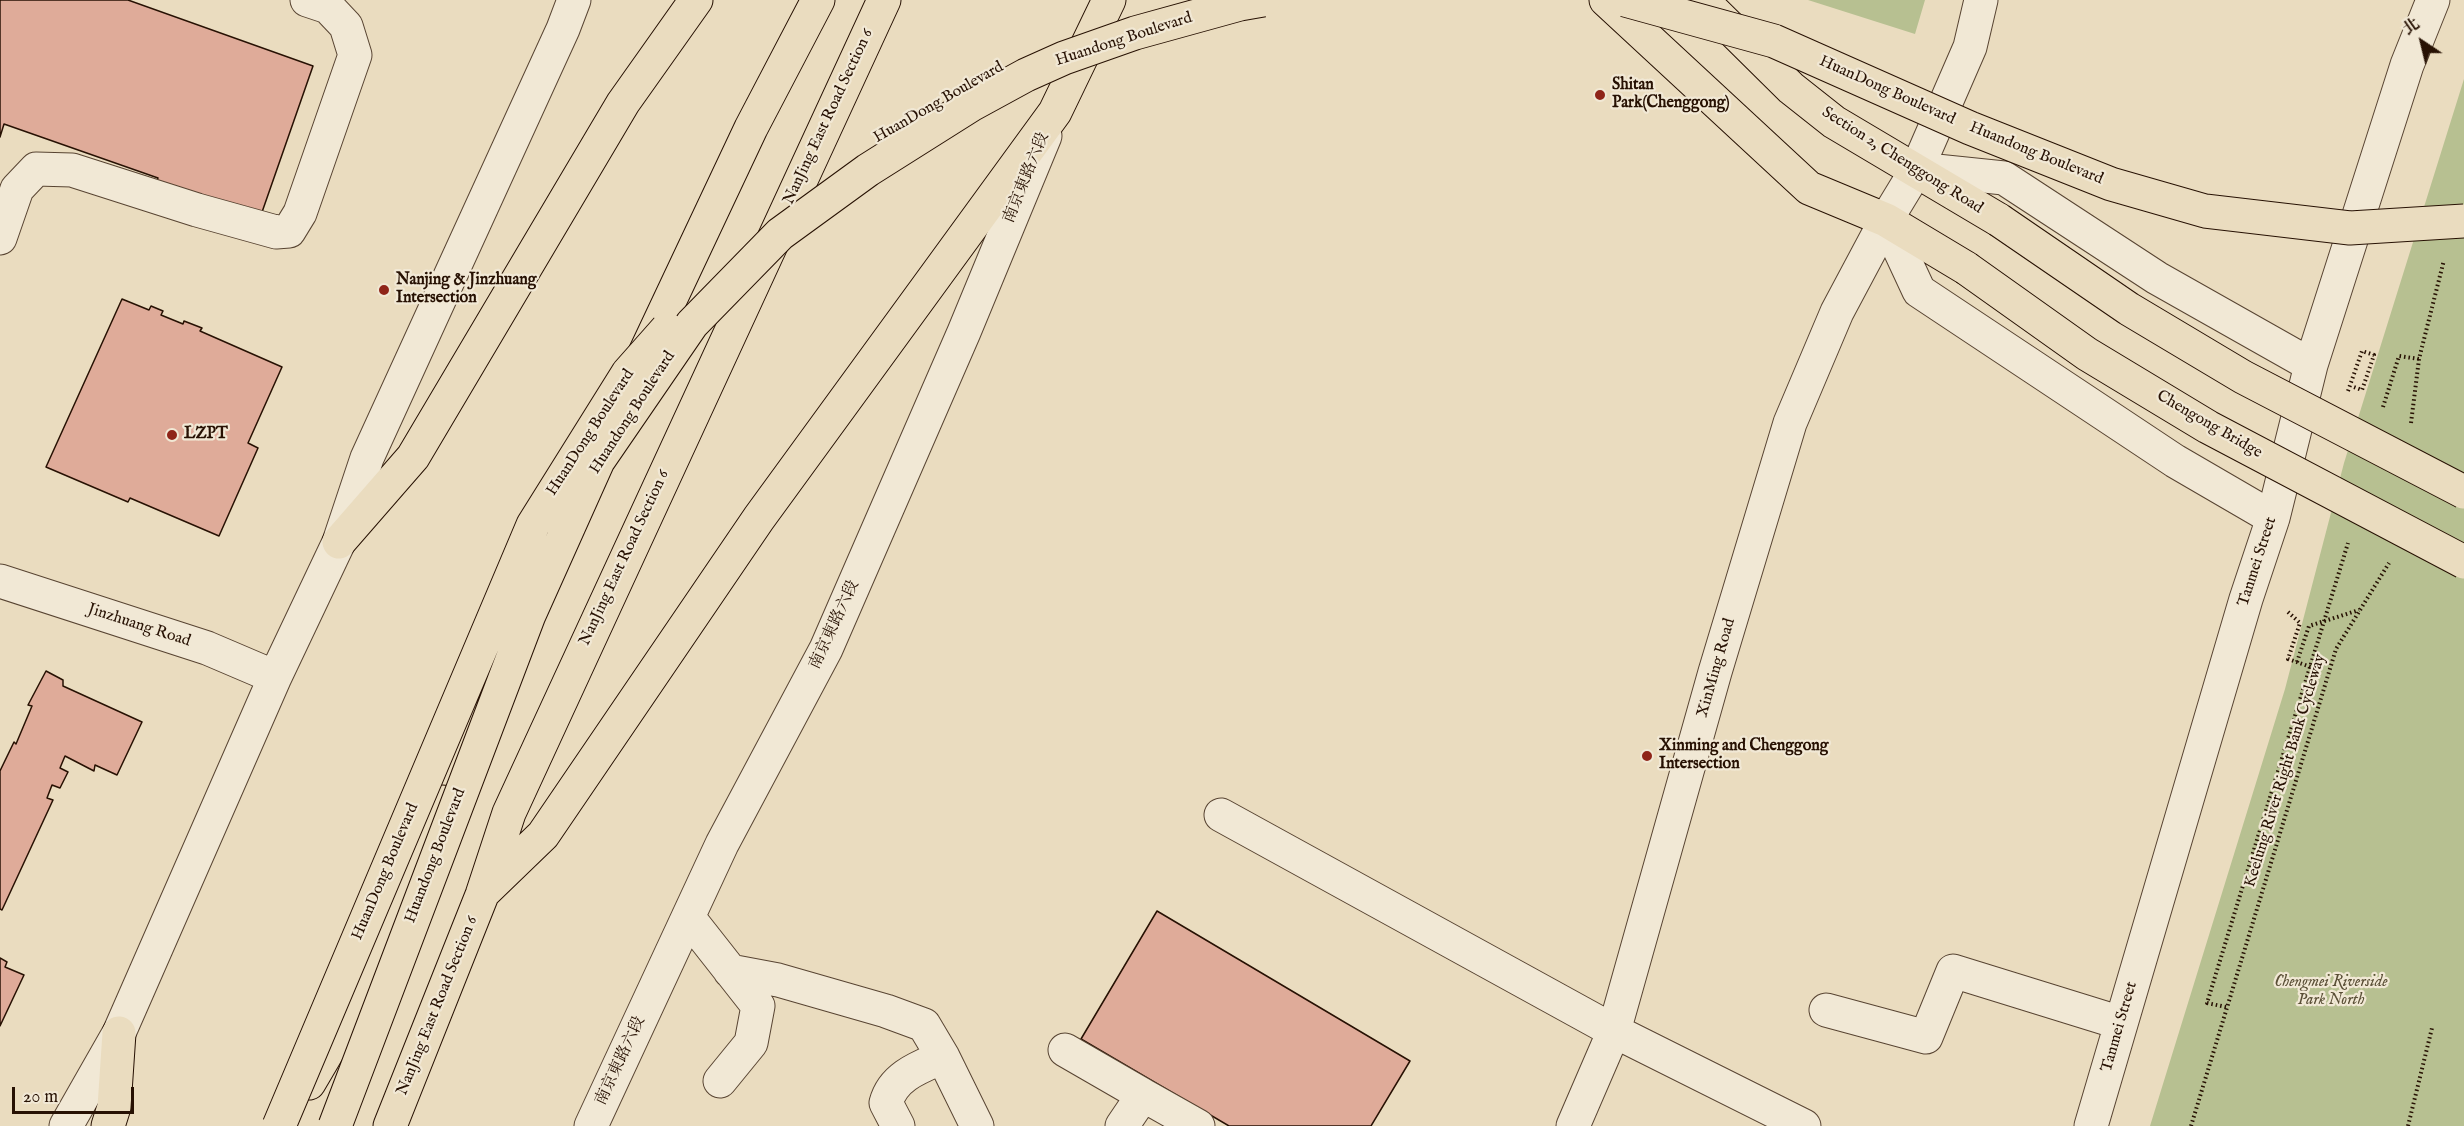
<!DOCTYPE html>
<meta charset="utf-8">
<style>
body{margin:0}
#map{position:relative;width:2464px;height:1126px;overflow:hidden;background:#eadcbf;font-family:"IM FELL English","Noto Serif TC",serif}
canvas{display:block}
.north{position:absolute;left:2392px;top:12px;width:60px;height:60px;-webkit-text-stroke:4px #f1e8d5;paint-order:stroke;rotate:325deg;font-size:16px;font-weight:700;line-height:24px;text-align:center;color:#271103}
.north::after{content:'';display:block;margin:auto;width:21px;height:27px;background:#271103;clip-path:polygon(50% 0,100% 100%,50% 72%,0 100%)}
.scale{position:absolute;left:12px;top:1087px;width:122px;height:27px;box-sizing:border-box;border:3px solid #271103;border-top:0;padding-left:8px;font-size:18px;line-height:21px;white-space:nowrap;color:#271103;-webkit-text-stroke:4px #f1e8d5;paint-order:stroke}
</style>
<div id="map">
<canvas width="2464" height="1126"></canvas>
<div class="north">北</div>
<div class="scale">20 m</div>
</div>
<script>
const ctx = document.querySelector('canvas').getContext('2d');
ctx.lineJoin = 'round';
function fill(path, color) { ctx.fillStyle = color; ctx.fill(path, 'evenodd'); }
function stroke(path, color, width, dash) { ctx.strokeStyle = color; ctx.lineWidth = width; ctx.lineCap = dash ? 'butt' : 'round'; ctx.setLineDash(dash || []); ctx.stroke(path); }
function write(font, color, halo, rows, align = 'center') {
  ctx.font = font + ' "IM FELL English","Noto Serif TC",serif'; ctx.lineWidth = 4.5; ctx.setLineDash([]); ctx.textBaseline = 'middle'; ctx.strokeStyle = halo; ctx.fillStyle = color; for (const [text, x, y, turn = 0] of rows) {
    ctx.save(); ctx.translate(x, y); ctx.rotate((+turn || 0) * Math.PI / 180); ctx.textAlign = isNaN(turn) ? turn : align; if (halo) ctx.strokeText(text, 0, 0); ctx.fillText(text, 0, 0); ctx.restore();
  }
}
fill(new Path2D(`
 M 1808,0 L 1925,0 L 1915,34 Z
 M 2464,79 L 2464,1126 L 2150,1126 L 2285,689 L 2344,463 Z`), '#b7c091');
const building = new Path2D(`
 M 0,0 L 128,0 L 313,66 L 261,215 L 154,188 L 158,178 L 4,124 L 0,137 Z
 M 122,299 L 149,310 L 151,306 L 163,311 L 161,315 L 183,324 L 184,321 L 202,328 L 200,331 L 282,367 L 248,443 L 258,448 L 219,536 L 130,498 L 128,502 L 46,467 Z
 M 46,671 L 63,680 L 63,686 L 142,722 L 117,775 L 95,765 L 94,771 L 65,756 L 60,768 L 68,772 L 60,788 L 52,785 L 47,798 L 53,800 L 2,910 L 0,909 L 0,771 L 14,742 L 16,744 L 32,706 L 28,705 Z
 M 1157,911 L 1410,1061 L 1371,1126 L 1229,1126 L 1081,1039 Z
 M 0,958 L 7,962 L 5,967 L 24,975 L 0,1026 Z`);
fill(building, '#dfab99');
stroke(building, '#271103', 1.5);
const minor = new Path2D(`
 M 1917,169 L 2004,178 L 2157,278 L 2311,365
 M 1886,220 L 1919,291 L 2175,461 L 2273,518
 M 0,238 L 17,189 L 36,169 L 72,170 L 197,210 L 276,232 L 289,231 L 300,213 L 355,55 L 346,26 L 328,7 L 307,0
 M 0,581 L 207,648 L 275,677
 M 1221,815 L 1614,1031 L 1804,1126
 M 688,917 L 758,1006 L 751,1043 L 720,1081
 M 730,971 L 778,980 L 886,1011 L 924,1025 L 943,1057 L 977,1126
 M 1826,1010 L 1926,1037 L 1953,971 L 2121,1023
 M 1065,1050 L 1143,1095
 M 66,1126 L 119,1033 L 275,677 L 339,542 L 367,458 L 563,29 L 574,0
 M 591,1126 L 722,844 L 826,649 L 964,332 L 1045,136
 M 898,1126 L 886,1103 C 893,1076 920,1067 943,1057
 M 1122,1126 L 1143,1095 L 1198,1126
 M 1573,1126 L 1614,1031 L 1715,672 L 1790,423 L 1837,312 L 1886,220 L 1917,169 L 1970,47 L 1981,0
 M 2091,1126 L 2246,599 L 2273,518 L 2311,365 L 2407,65 L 2433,0`);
const major = new Path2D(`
 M 1606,0 L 1809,188 L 1886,220 L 1966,268
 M 1702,0 L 1791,88 L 1834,122 L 1999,220
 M 645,353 L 751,128 L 818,0
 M 339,542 L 413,457 L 623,103 L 696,0
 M 485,891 L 543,835 L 759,518 L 1055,112 L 1109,0
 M 309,1083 L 356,1003 L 442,802
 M 108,1126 L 114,1107 L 119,1033
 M 390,1126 L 482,895 L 509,813 L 884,0`);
stroke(minor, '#584432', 35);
stroke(major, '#271103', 35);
stroke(new Path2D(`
 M 2348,391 L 2362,351 L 2374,355 L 2362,390 L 2354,387
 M 2383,407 L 2399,356 L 2419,359
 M 2411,423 L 2419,359 L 2444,260
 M 2288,612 L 2300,623 L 2288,659 L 2311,667
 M 2297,662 L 2309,626 L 2359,610
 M 2191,1126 L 2336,649 L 2389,563
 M 2408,1126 L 2432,1028`), '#271103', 4, [1.5, 3]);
stroke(minor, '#f1e8d5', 33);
stroke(major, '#eadcbf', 33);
const majorBridge = new Path2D(`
 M 1999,220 L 2129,309 L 2243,377 L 2464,492
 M 1966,268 L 2087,354 L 2208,427 L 2464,562`);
const highwayBridge = new Path2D(`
 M 1625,0 L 1774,41 L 1970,128 L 2111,184 L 2205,211 L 2350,228 L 2464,221
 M 279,1126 L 533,525 L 628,373 L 667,329
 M 335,1126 L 529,615 L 598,461 L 692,324 L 780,234 L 868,170 L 971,105 L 1026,75 L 1064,58 L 1135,33 L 1240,4 L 1263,0`);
stroke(majorBridge, '#271103', 35, []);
stroke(highwayBridge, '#271103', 35, []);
stroke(new Path2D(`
 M 2226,1007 L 2207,1003 L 2348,543`), '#271103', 4, [1.5, 3]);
stroke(majorBridge, '#eadcbf', 33);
stroke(highwayBridge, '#eadcbf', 33);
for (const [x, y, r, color] of [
 [1600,95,6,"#8f2418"],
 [384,290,6,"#8f2418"],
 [172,435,6,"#8f2418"],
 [1647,756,6,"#8f2418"]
]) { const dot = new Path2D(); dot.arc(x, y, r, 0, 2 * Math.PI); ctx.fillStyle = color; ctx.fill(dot); stroke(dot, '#f1e8d5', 2); }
write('16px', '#271103', '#f1e8d5', [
 ["Huandong Boulevard",1124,40,-18],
 ["HuanDong Boulevard",1887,91,24],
 ["HuanDong Boulevard",939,103,-30],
 ["NanJing East Road Section 6",829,117,-65],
 ["Huandong Boulevard",2036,154,22],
 ["Section 2, Chenggong Road",1902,161,32],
 ["南京東路六段",1027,178,-68],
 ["Huandong Boulevard",633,413,-57],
 ["Chengong Bridge",2209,425,30],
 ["HuanDong Boulevard",591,433,-57],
 ["NanJing East Road Section 6",625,558,-65],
 ["Tanmei Street",2258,562,-72],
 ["南京東路六段",835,625,-65],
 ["Jinzhuang Road",139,626,18],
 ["XinMing Road",1717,668,-74],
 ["Keelung River Right Bank Cycleway",2286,771,-73],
 ["Huandong Boulevard",436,856,-69],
 ["HuanDong Boulevard",386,872,-67],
 ["NanJing East Road Section 6",438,1006,-68],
 ["Tanmei Street",2120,1027,-74],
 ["南京東路六段",621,1061,-65]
]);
write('bold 16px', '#271103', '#f1e8d5', [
 ["Shitan",1612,86],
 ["Park(Chenggong)",1612,104],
 ["Nanjing & Jinzhuang",396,281],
 ["Intersection",396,299],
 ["LZPT",184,435],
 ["Xinming and Chenggong",1659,747],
 ["Intersection",1659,765]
], 'left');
write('italic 16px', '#594e35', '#f1e8d5', [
 ["Chengmei Riverside",2331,983],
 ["Park North",2331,1001]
]);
</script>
